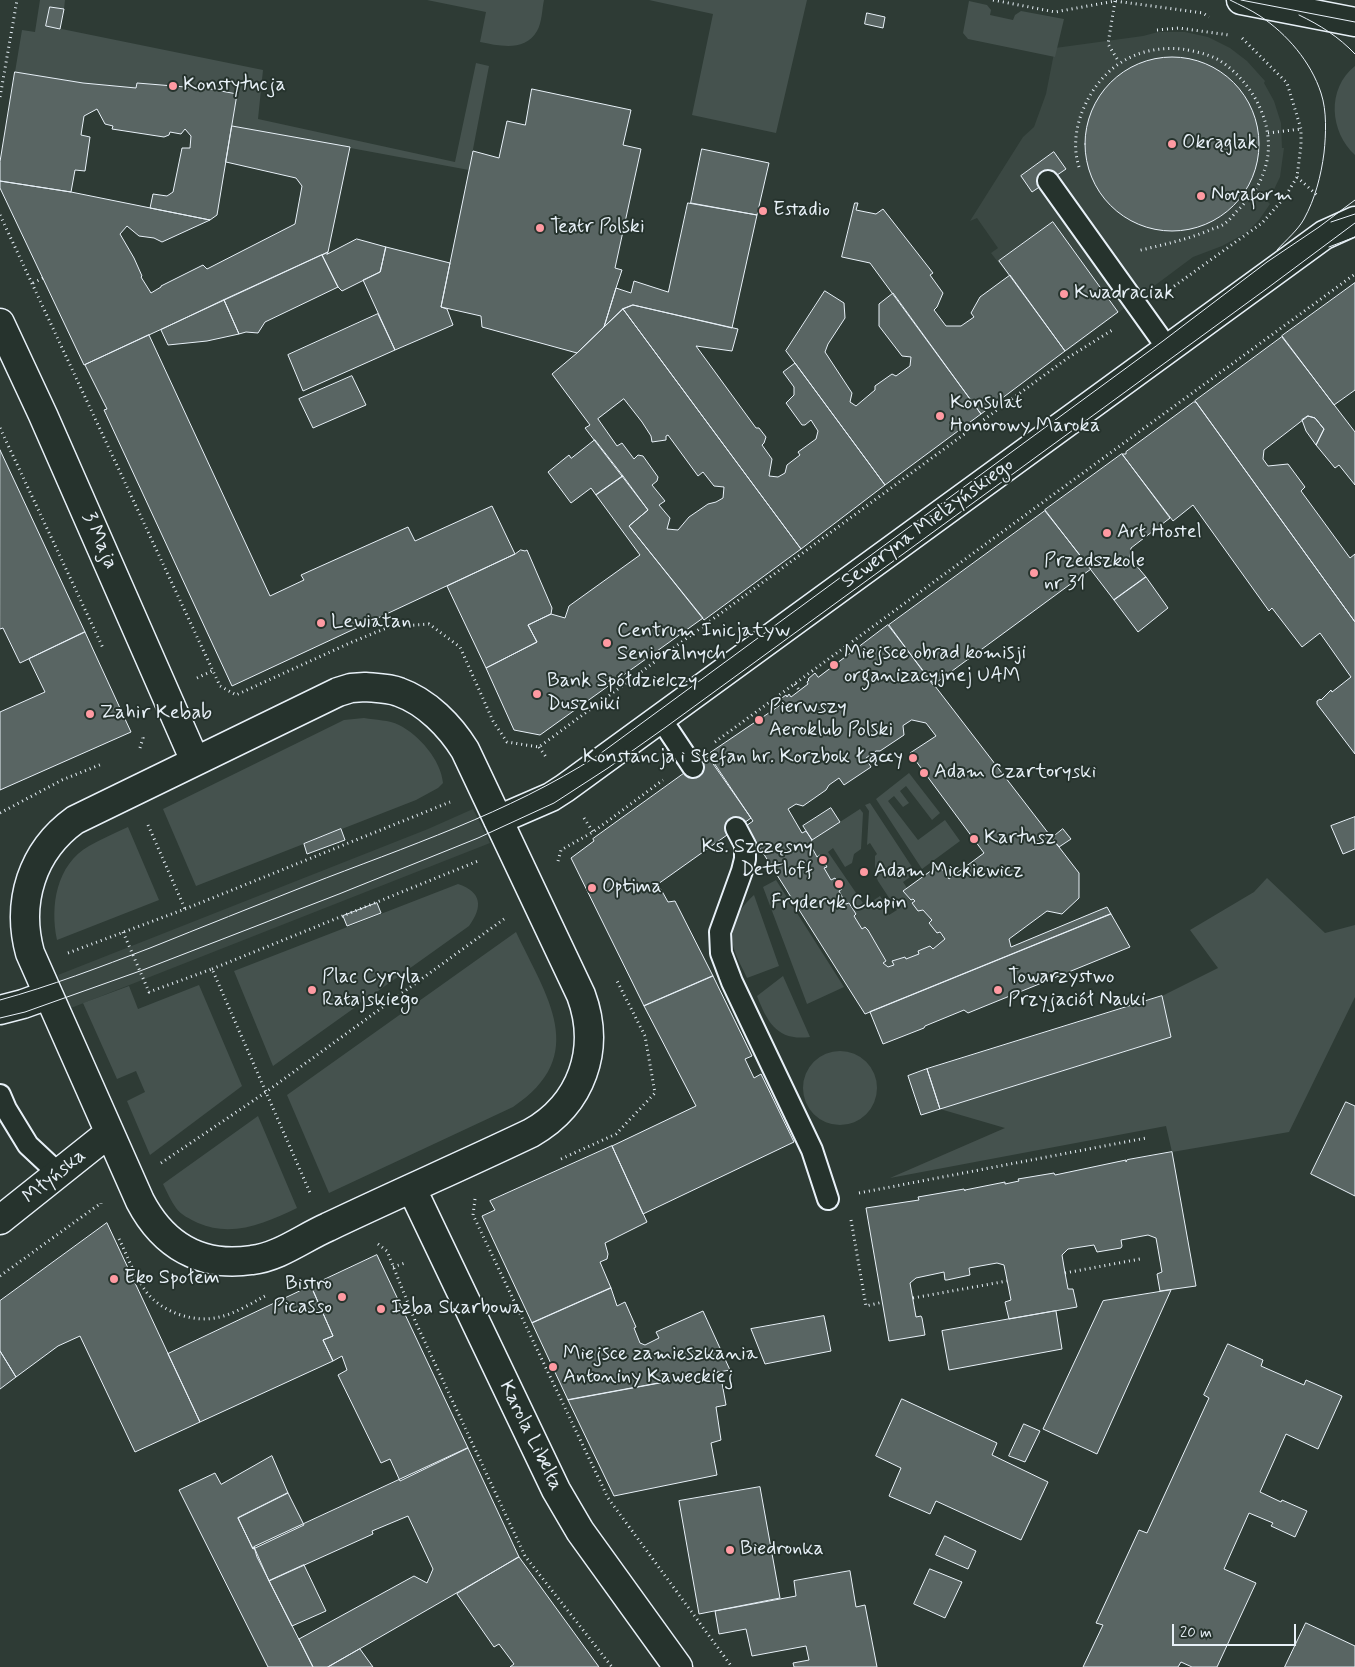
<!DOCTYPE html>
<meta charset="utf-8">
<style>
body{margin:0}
#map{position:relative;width:1355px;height:1667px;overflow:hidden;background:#2e3b35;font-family:Mynerve,sans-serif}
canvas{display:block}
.scale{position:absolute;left:1172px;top:1624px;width:124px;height:22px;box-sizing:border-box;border:2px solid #e8f1f8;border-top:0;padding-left:6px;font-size:15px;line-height:18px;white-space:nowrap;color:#e8f1f8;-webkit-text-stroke:4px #26332d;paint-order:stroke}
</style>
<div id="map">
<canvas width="1355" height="1667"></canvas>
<div class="scale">20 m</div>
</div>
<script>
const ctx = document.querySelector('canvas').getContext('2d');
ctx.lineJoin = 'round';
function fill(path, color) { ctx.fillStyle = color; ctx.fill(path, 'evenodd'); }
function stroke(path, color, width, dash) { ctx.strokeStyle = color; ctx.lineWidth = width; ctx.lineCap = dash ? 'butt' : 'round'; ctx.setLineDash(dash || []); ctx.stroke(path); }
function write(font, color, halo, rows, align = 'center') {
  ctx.font = font + ' Mynerve,sans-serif'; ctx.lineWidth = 4; ctx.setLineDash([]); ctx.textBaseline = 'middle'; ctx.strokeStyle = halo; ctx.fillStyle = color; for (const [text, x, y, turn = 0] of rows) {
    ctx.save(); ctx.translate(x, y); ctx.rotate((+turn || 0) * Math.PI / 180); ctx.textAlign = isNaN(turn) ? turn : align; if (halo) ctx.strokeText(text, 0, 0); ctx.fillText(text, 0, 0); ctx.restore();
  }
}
fill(new Path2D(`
 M 1158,32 L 1185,32 L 1208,37 L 1230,48 L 1247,61 L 1265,81 L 1264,83 L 1274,101 L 1281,123 L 1282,148 L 1284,148 L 1280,177 L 1268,202 L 1270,204 L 1259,220 L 1246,233 L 1222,246 L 1193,257 L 1067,351 L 991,253 L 998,248 L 977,218 L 970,221 L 1023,137 L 1034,127 L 1046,94 L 1055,48 L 1143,36 Z
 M 473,809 L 490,843 L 71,1008 L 58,975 L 428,829 Z`), '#3b4843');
fill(new Path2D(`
 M 40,0 L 65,0 L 64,9 L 47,26 L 263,70 L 258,119 L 455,162 L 476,63 L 489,66 L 469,170 L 232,126 L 237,94 C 204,88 171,89 137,88 C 96,86 56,79 15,72 L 22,30 L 35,32 Z
 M 427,0 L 544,0 C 542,9 542,23 537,31 C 525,52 500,46 480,42 L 486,12 Z
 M 649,0 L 807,0 L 776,133 L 692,115 L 713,14 Z
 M 969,1 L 987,5 L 991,10 L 990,15 L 1013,20 L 1015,15 L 1021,11 L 1064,19 L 1055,57 L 968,39 L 963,33 Z
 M 1355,66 L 1355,155 C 1330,132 1326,89 1355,66 Z
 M 364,718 C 376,720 389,720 399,725 C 419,735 441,760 443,783 L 438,788 L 416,800 L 196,886 L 163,809 L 344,720 Z
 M 909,773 L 940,813 L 932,820 L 906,786 L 900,791 L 909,803 L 903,807 L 894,796 L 888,801 L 918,840 L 945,820 L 960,841 L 922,869 L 876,799 Z
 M 870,803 L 916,873 L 903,882 L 907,888 L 904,891 L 910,900 L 913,899 L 915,901 L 912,903 L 918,910 L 923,910 L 932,920 L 929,923 L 945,939 L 933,949 L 930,946 L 919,954 L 906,959 L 904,957 L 893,961 L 894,965 L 888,967 L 883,963 L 886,960 L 868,930 L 865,927 L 862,929 L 854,916 L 856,914 L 849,903 L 846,904 L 839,891 L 841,889 L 831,880 L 824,868 L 826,866 L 820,855 L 817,857 L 810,844 L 812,840 L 860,809 L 863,813 L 861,849 L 854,854 L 852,863 L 845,867 L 833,848 L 828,852 L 865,906 L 880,896 L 883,901 L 880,903 L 889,915 L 897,910 L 878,881 L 875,874 L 875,856 L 877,854 L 870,843 L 867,845 L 869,811 L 865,805 Z
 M 128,827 L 159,900 L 57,940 C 50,906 56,865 89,846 C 101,839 115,833 128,827 Z
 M 1267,878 L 1325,933 L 1355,925 L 1355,997 L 1289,1132 L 1172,1152 L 1166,1126 L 890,1178 L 1005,1128 L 940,1109 L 1137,1048 L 1162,996 L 1218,968 L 1190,930 L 1254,892 Z
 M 776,880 L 844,987 L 807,1004 L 763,887 Z
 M 458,884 C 482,892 483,907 469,926 L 273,1066 L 234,971 Z
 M 754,895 L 779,966 L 747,978 C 743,969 737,959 734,949 C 728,928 739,908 754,895 Z
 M 516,932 C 546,996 591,1055 513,1107 L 329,1193 L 287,1095 Z
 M 783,976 L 810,1037 C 778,1041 768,1024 757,996 Z
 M 199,985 L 242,1086 L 150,1155 L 127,1101 L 145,1092 L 136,1071 L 117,1079 L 83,1003 L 129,986 L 138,1009 Z
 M803 1088a37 37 0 1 1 74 0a37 37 0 1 1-74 0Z
 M 258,1116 L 297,1208 C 266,1223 232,1238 198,1223 C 190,1219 181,1215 176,1208 C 171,1201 167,1192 163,1184 Z`), '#45524e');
const building = new Path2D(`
 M 50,7 L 64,9 L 60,29 L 46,26 Z
 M 867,13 L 885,17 L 883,28 L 865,24 Z
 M1085 144a87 87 0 1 1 174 0a87 87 0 1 1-174 0Z
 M 15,72 L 83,83 L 136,88 L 137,83 L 210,89 L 237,94 L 217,215 L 210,220 L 150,208 L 153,194 L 167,196 L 173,192 L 182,148 L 190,148 L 191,136 L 185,129 L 181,134 L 170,132 L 169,135 L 164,137 L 112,129 L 113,126 L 105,124 L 97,109 L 84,116 L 81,135 L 90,137 L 85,171 L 75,170 L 71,192 L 0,181 L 0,162 Z
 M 532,89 L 631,110 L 623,145 L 641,149 L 615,268 L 622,270 L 616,288 L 604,327 L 577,353 L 482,327 L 481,316 L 441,307 L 473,151 L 499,158 L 507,121 L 525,125 Z
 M 232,126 L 350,147 L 328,252 L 84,365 L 0,188 L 0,181 L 71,192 L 210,220 L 162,242 L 154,238 L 139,236 L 127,226 L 120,234 L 134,258 L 142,276 L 141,277 L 151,293 L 161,287 L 161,286 L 203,265 L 207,269 L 295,224 L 302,186 L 296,178 L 226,162 Z
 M 702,149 L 769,163 L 757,215 L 691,203 Z
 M 1054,152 L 1066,169 L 1032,192 L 1021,176 Z
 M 688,203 L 757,215 L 732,328 L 633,305 L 623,309 L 604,327 L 616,288 L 631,293 L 634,281 L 668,292 Z
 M 855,203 L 858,203 L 856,210 L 876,214 L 883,209 L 933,273 L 930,275 L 943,293 L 937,307 L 934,310 L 946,326 L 961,326 L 974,317 L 971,313 L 980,297 L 1010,275 L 1065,351 L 981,414 L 870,263 L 842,257 Z
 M 1053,222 L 1118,312 L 1065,351 L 999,261 Z
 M 357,239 L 386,247 L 380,272 L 342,291 L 338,287 L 322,255 L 328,252 L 327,254 Z
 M 386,247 L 450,263 L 441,307 L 447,309 L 453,325 L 395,350 L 363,280 L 380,272 Z
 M 322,255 L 338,287 L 265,322 L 258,333 L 246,332 L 239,334 L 224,300 Z
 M 1355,283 L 1355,390 L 1334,405 L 1282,336 Z
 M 825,291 L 844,303 L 845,318 L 828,344 L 825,352 L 852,393 L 850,402 L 856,406 L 875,390 L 875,386 L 892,374 L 896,376 L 910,366 L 911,357 L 902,356 L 879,326 L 879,304 L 893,293 L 981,414 L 885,485 L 786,351 Z
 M 224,300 L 239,334 L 207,341 L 168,345 L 161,330 Z
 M 633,305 L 738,329 L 732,351 L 696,346 L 756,428 L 759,428 L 766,437 L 764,443 L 762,445 L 772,459 L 769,476 L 778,477 L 785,473 L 787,465 L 800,455 L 798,452 L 816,439 L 818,431 L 811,420 L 805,425 L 802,425 L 786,403 L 794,395 L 794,387 L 783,372 L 795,363 L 885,485 L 801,549 L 623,309 Z
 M 623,309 L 801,549 L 704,620 L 629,526 L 648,510 L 585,428 L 590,425 L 552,374 L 577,353 ZM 624,399 L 642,422 L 651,436 L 652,442 L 666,440 L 666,436 L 668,435 L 698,476 L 703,472 L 714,486 L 724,487 L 723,498 L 716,502 L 708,504 L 689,517 L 678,530 L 667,529 L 670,518 L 659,505 L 665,501 L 652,485 L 657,481 L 658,477 L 643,456 L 638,455 L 634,459 L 622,443 L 617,446 L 598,419 Z
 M 378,314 L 395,350 L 303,391 L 288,355 Z
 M 149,335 L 270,596 L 304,580 L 301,575 L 408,527 L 415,541 L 492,506 L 515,554 L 232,686 L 104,410 L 107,409 L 85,365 Z
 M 1282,337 L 1355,432 L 1355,485 L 1339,465 L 1335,468 L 1316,445 L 1324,429 L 1315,418 L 1308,416 L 1264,450 L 1263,459 L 1268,466 L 1288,464 L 1305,487 L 1301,491 L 1350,558 L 1355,554 L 1355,622 L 1195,401 Z
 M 352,376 L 366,405 L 313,428 L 299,399 Z
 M 1194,402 L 1196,402 L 1355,622 L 1355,754 L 1317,704 L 1317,701 L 1320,699 L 1321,700 L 1331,690 L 1332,692 L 1351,677 L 1320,633 L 1302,647 L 1272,608 L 1269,611 L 1193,505 L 1173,521 L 1122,454 L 1126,454 L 1126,452 Z
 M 1308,416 L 1315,418 L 1324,429 L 1316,445 L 1306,431 L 1302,420 Z
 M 595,440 L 623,476 L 596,495 L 591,488 L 571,503 L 548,472 L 569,455 L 571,458 Z
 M 0,450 L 85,632 L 20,663 L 3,628 L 0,629 Z
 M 1122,454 L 1170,518 L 1131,548 L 1130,558 L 1146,577 L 1114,600 L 1045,510 Z
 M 623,476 L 648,510 L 629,526 L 703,618 L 540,735 L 514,730 L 486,668 L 537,642 L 528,625 L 551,614 L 565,618 L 569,606 L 640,555 L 596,495 Z
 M 1045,511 L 1091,569 L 933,685 L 889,625 Z
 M 521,550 L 525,551 L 527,550 L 552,608 L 551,614 L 528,625 L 537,642 L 486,668 L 447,586 L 515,554 Z
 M 1146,577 L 1168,608 L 1138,632 L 1114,600 Z
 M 888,625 L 1079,873 L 1079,898 L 1062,914 L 1047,911 L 1009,939 L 1011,947 L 1107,907 L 1111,914 L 865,1014 L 746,826 L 753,821 L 708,754 L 782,704 L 779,700 L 786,695 L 787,697 L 789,694 L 791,697 L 808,684 L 807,682 L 809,680 L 808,679 L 815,673 L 818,677 ZM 912,720 L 926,723 L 936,736 L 910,753 L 984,853 L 949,879 L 939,865 L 903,891 L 911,900 L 913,899 L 915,901 L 912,903 L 918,911 L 923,910 L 932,920 L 929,923 L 937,933 L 940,932 L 945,939 L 933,949 L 930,946 L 918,951 L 919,954 L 906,959 L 905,957 L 892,961 L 894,965 L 888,967 L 883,963 L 886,961 L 868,930 L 865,927 L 862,929 L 854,916 L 856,914 L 849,903 L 846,904 L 839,891 L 842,889 L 835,878 L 831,880 L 824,868 L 827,867 L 820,855 L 817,857 L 810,844 L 812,840 L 806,831 L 802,833 L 788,809 L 796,804 L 803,806 L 826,790 L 829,785 L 839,778 L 844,785 L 871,767 L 866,758 L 876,751 L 880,751 L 904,735 L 903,726 Z
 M 85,632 L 131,732 L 0,790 L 0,712 L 45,692 L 29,659 Z
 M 707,757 L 708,759 L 709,758 L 751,818 L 658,884 L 668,902 L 675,901 L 713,976 L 644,1006 L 571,858 L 594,841 L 593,839 Z
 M 831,808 L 840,822 L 812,840 L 803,826 Z
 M 1355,817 L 1355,849 L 1343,854 L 1331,826 Z
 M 341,829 L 345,840 L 307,854 L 304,844 Z
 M 1063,829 L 1071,839 L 1059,847 L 1052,838 Z
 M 377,903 L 381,913 L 347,926 L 343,916 Z
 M 1111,914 L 1130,947 L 968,1013 L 964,1010 L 925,1026 L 924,1028 L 883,1044 L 870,1012 Z
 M 713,976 L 752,1056 L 745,1059 L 754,1078 L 761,1074 L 794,1142 L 643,1214 L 612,1146 L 696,1106 L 644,1006 Z
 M 1162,996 L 1171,1037 L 940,1109 L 927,1069 Z
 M 927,1069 L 940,1109 L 921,1115 L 908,1076 Z
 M 1346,1102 L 1355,1106 L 1355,1196 L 1311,1174 Z
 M 612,1146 L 647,1222 L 605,1243 L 608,1254 L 607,1259 L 600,1262 L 611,1288 L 532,1323 L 482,1216 L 495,1210 L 490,1201 Z
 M 1172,1152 L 1196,1286 L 1160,1291 L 1157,1274 L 1162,1272 L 1156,1238 L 1148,1235 L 1121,1240 L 1122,1246 L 1121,1248 L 1097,1252 L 1094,1245 L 1068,1249 L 1062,1255 L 1065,1273 L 1068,1289 L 1073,1289 L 1077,1307 L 1009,1319 L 1005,1302 L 1011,1300 L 1004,1265 L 997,1263 L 969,1268 L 970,1275 L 947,1280 L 945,1280 L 944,1272 L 916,1278 L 910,1283 L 916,1317 L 921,1316 L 922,1318 L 925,1335 L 889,1341 L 866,1208 L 919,1200 L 918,1197 L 964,1189 L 965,1191 L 965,1190 L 1005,1182 L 1005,1184 L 1019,1181 L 1018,1179 L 1054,1173 L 1055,1175 L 1126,1160 L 1126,1162 L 1127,1160 Z
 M 107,1223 L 200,1422 L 135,1452 L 80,1336 L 58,1346 L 16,1377 L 0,1351 L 0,1301 Z
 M 377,1255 L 468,1448 L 400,1481 L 390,1459 L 381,1463 L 338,1375 L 347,1370 L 342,1356 L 333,1361 L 323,1340 L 333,1336 L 311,1286 Z
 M 311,1286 L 333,1336 L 323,1340 L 333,1361 L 200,1422 L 168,1354 Z
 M 611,1288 L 617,1306 L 625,1302 L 636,1327 L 634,1328 L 640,1343 L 645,1345 L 659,1338 L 656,1332 L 703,1311 L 730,1370 L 568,1400 L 532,1323 Z
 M 1171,1290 L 1097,1454 L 1043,1429 L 1103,1301 Z
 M 1056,1311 L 1062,1349 L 949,1370 L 942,1331 Z
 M 824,1316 L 831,1351 L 765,1364 L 751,1329 Z
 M 1228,1344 L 1263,1360 L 1261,1366 L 1304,1385 L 1306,1380 L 1342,1396 L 1318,1449 L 1286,1434 L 1260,1492 L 1281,1502 L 1282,1500 L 1307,1511 L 1295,1537 L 1271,1526 L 1273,1523 L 1249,1513 L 1224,1569 L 1256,1583 L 1217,1667 L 1192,1667 L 1181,1662 L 1178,1667 L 1083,1667 L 1103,1625 L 1096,1623 L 1139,1530 L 1147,1533 L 1209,1398 L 1204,1395 Z
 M 0,1351 L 16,1377 L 0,1389 Z
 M 720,1372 L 726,1405 L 716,1407 L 721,1440 L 711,1443 L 717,1475 L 614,1496 L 568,1400 Z
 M 902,1399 L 997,1443 L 992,1455 L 1048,1482 L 1021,1540 L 936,1501 L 930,1514 L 889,1496 L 901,1468 L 876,1456 Z
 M 1024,1424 L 1040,1431 L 1025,1462 L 1009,1456 Z
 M 468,1448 L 519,1557 L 328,1667 L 313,1667 L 299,1639 L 414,1576 L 427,1583 L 433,1569 L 408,1516 L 372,1531 L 373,1534 L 269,1581 L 254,1547 Z
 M 272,1456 L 288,1493 L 238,1518 L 253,1549 L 254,1547 L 257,1557 L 313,1667 L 268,1667 L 179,1490 L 215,1473 L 221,1484 Z
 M 760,1487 L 780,1598 L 699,1614 L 679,1501 Z
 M 288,1493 L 304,1525 L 253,1549 L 238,1518 Z
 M 945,1536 L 976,1551 L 968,1569 L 936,1555 Z
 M 519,1557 L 599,1667 L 510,1667 L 514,1664 L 499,1644 L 494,1647 L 457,1594 Z
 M 304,1565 L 326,1611 L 292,1626 L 269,1581 Z
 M 930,1569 L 962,1582 L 945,1618 L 914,1604 Z
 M 850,1571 L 856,1607 L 865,1605 L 877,1667 L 794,1667 L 793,1663 L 809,1660 L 806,1646 L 752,1656 L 746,1629 L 719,1634 L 715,1611 L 796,1596 L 794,1581 Z
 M 1306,1623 L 1355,1646 L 1355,1667 L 1285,1667 Z
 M 360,1649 L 373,1667 L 328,1667 Z`);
fill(building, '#596563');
stroke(building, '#e8f1f8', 1);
const service = new Path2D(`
 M 1048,181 L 1168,349
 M 661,719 L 693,767
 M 736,828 L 745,845 L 745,859 L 742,871 L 720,932 L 721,953 L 732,982 L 812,1150 L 828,1199
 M 0,1095 L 6,1109 L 28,1145 L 59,1174`);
const minor = new Path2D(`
 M 1241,0 L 1355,22
 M 0,323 L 43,415 L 195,761
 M 365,687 C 376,688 389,688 399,692 C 427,702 450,726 465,750 L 581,995 C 601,1049 582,1104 531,1133 C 464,1165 395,1195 328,1227 C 303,1238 279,1257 252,1260 C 201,1268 163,1245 140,1201 L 30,953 C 16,902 32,851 75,820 L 338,692 L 351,688 Z
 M 498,820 L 551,797 L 565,788 L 1324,235 L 1355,221
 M 0,1010 L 23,1004 L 48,995
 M 412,1189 L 556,1490 L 580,1531 L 678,1667
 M 0,1220 L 109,1133`);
stroke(service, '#e8f1f8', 24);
stroke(minor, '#e8f1f8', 31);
stroke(new Path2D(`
 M 993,0 L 1055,12 L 1115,1 L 1203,13 L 1209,17
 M 1115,1 L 1108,44 L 1119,62
 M 1157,30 L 1179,28 L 1229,35
 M 0,97 L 17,0
 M 1268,133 L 1301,129
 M 1079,167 C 1070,139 1080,108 1097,85 C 1118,57 1148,46 1182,49 C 1194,51 1208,54 1219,60 C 1255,83 1280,132 1263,174 C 1258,189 1248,200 1237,211 C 1233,215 1229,221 1224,224 C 1220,227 1214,228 1210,230 C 1186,240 1162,245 1137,251
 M 1297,177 L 1319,197
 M 0,215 L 220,686 L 236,695 L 352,642 L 389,627 L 429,624 L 460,647 L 493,721 L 507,742 L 539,747 L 1069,357 L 1114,329
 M 33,283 L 43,278
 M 1166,292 L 1262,223 L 1285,197 L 1297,177 L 1301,145 L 1301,129 L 1287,83 L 1242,38
 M 0,428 L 103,648
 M 197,678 L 212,671
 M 795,684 L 799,690
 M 715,742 L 1355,274
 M 539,747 L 546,757
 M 140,748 L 143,738 L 142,735
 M 0,813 L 62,780 L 102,764
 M 584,818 L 593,832
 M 148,825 L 185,909
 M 558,861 L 561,850 L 593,832 L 663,780
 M 123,932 L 149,992 L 212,969 L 311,1195
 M 68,953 L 185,909 L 450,802
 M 212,969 L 478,861
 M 561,1159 L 616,1134 L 655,1093 L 645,1036 L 616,979
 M 161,1163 L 266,1092 L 504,919
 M 859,1193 L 1146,1138
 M 475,1199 L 473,1215 L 608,1498 L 732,1667
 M 851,1220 L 866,1306 L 883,1302
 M 119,1239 C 128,1257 135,1278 148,1294 C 163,1312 192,1322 215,1318 C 233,1315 250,1304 265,1296
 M 378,1244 L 387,1251 L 416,1323 L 525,1556 L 612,1667
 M 393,1267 L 405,1263
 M 1065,1273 L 1140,1259
 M 0,1276 L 101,1203 L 101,1204
 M 913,1298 L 1007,1281`), '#e8f1f8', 3, [1, 4]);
stroke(service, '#26332d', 20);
stroke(minor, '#26332d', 28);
stroke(new Path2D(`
 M 1230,0 C 1240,5 1251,10 1260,16 C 1287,34 1311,62 1321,93 C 1327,111 1326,134 1324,153 C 1321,176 1315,199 1304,219 C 1298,230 1286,240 1277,250
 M 1241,0 L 1355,22
 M 1299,15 C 1320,25 1339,37 1355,54
 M 1331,222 L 1355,214
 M 1329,247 L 1355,237
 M 0,1000 C 51,986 100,967 150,948 C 202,927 255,906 308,885 C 405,847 509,813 597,756 L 1163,341 L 1267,262 L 1319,227 L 1355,200
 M 0,1018 L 25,1012 L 140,971 L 339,894 L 478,838 L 554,803 L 608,768 L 666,727 L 1269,287 L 1355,223`), '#e8f1f8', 1);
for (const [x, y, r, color] of [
 [173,86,5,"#ff9aa2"],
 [1172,144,5,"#ff9aa2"],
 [1201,196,5,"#ff9aa2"],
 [763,211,5,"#ff9aa2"],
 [540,228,5,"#ff9aa2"],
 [1064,294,5,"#ff9aa2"],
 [940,416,5,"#ff9aa2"],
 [1107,533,5,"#ff9aa2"],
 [1034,573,5,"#ff9aa2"],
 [321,623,5,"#ff9aa2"],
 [607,643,5,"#ff9aa2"],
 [834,665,5,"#ff9aa2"],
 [537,694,5,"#ff9aa2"],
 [90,714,5,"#ff9aa2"],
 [759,720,5,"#ff9aa2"],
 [913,758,5,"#ff9aa2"],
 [924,773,5,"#ff9aa2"],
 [974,839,5,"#ff9aa2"],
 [823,860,5,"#ff9aa2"],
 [864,872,5,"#ff9aa2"],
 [839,884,5,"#ff9aa2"],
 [592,888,5,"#ff9aa2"],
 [312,990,5,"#ff9aa2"],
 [998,990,5,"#ff9aa2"],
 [114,1279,5,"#ff9aa2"],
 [342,1297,5,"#ff9aa2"],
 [381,1309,5,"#ff9aa2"],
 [553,1367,5,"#ff9aa2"],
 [730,1550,5,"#ff9aa2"]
]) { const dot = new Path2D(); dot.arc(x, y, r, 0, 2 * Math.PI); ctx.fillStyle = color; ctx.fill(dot); stroke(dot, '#26332d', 2); }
write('20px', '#e8f1f8', '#26332d', [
 ["Konstytucja",183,86],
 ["Okrąglak",1182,144],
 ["Novaform",1211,196],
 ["Estadio",773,211],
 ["Teatr Polski",550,228],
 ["Kwadraciak",1074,294],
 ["Konsulat",950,404],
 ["Honorowy Maroka",950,427],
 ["Art Hostel",1117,533],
 ["Przedszkole",1044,562],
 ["nr 31",1044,585],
 ["Lewiatan",331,623],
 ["Centrum Inicjatyw",617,632],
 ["Senioralnych",617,655],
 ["Miejsce obrad komisji",844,654],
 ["organizacyjnej UAM",844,677],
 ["Bank Spółdzielczy",547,682],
 ["Duszniki",547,705],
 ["Pierwszy",769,708],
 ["Aeroklub Polski",769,731],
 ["Zahir Kebab",100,714],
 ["Konstancja i Stefan hr. Korzbok Łąccy",903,758,"right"],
 ["Adam Czartoryski",934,773],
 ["Kartusz",984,839],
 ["Ks. Szczęsny",813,848,"right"],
 ["Dettloff",813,871,"right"],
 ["Adam Mickiewicz",874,872],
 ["Optima",602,888],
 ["Fryderyk Chopin",839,904,"center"],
 ["Plac Cyryla",322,978],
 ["Ratajskiego",322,1001],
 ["Towarzystwo",1008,978],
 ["Przyjaciół Nauki",1008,1001],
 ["Eko Społem",124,1279],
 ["Bistro",332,1285,"right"],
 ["Picasso",332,1308,"right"],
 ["Izba Skarbowa",391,1309],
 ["Miejsce zamieszkania",563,1355],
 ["Antoniny Kaweckiej",563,1378],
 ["Biedronka",740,1550]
], 'left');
write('20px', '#e8f1f8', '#26332d', [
 ["Seweryna Mielżyńskiego",928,524,-36],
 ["3 Maja",99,541,66],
 ["Młyńska",55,1177,-39],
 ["Karola Libelta",530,1436,64]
]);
</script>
